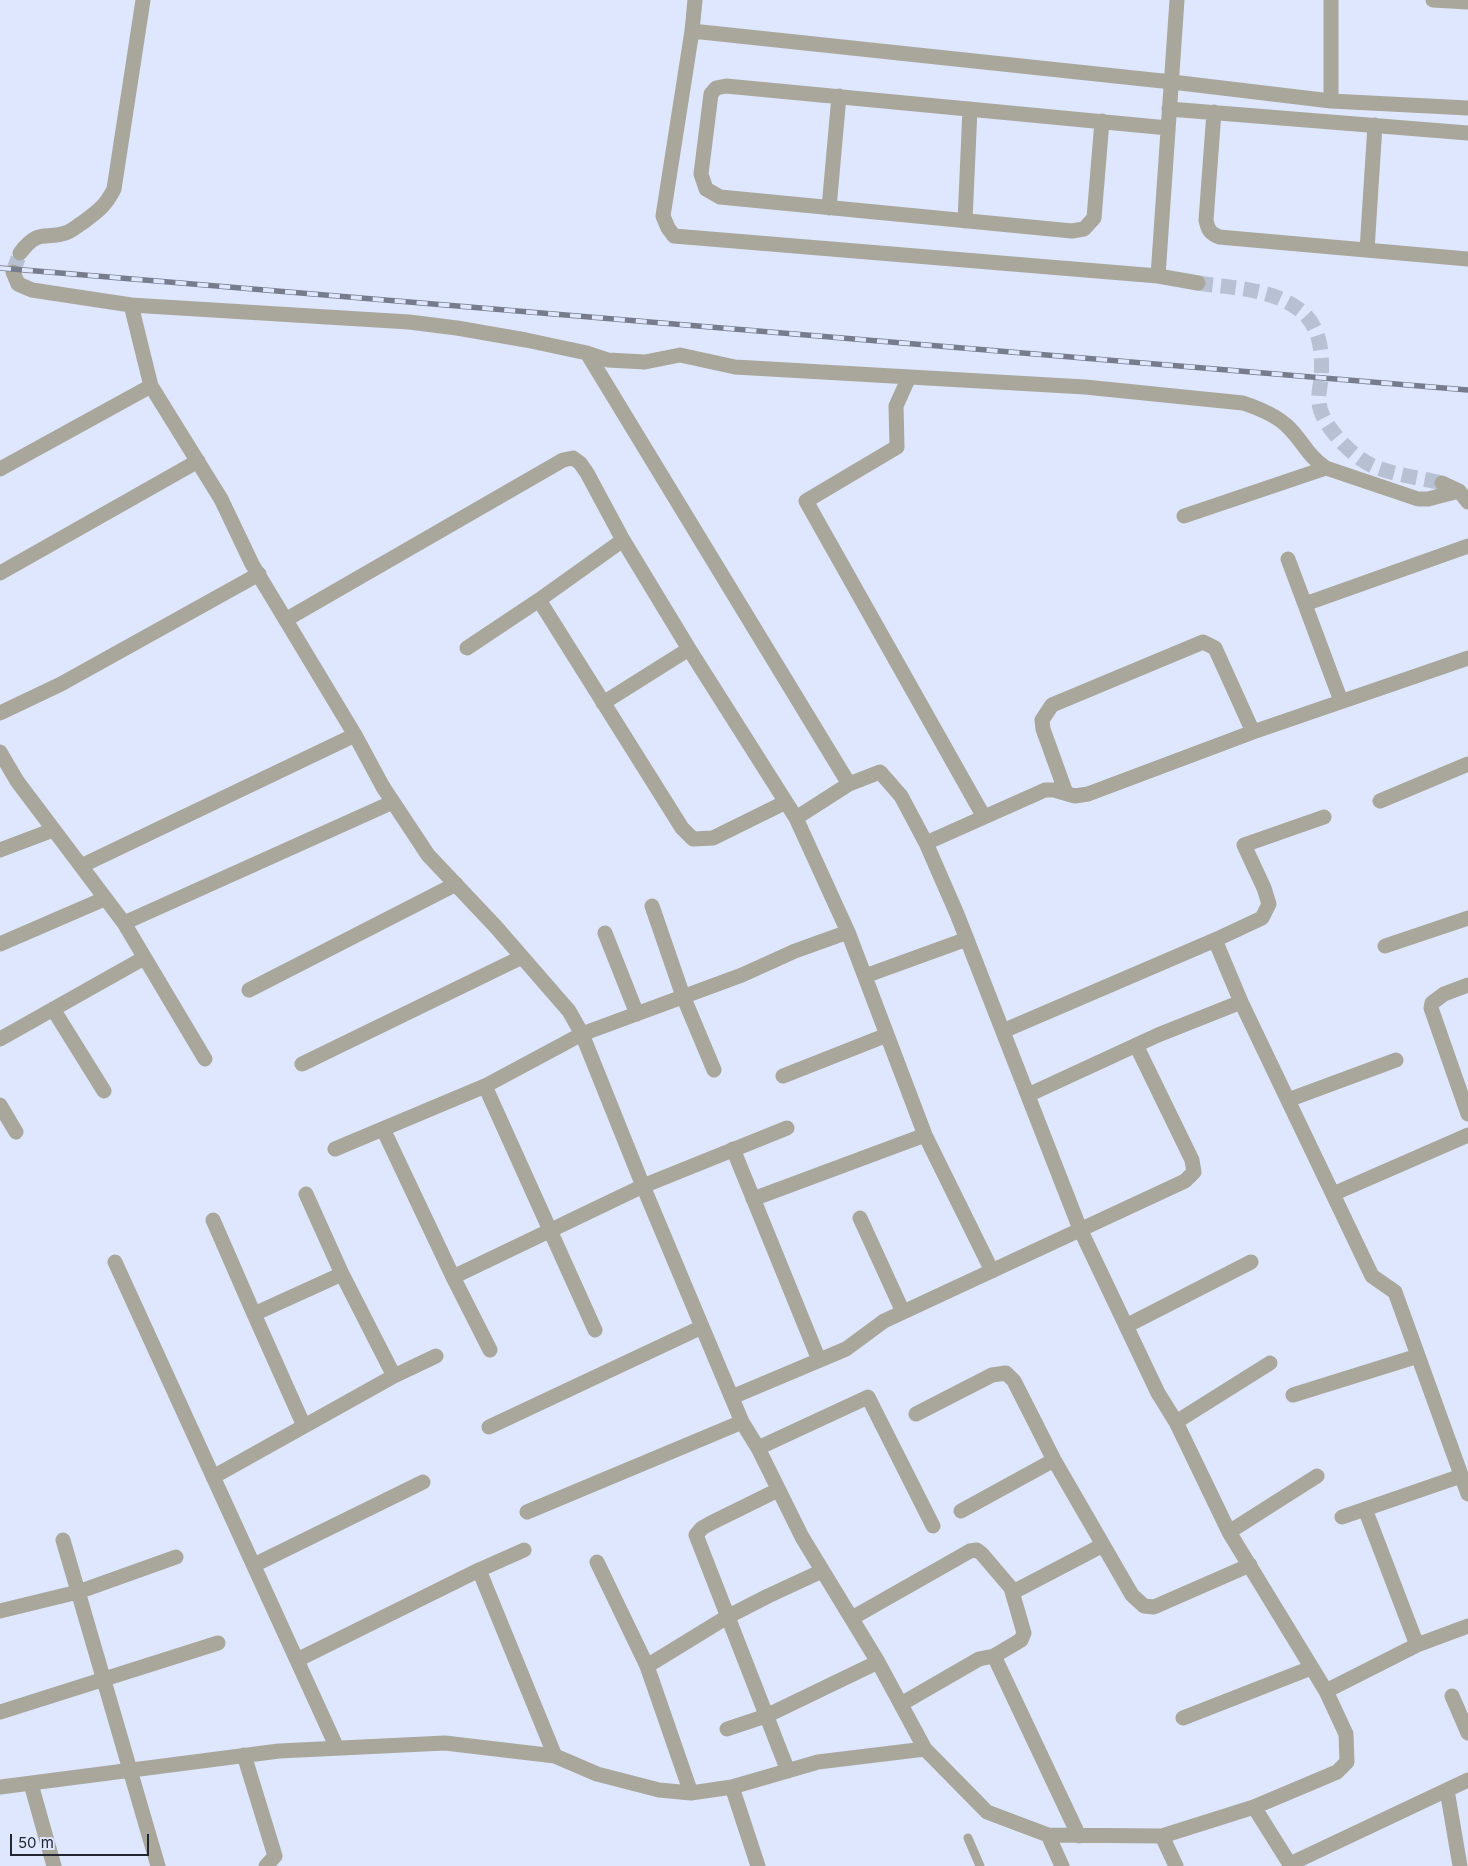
<!DOCTYPE html>
<style>
body{margin:0}
#map{position:relative;width:1468px;height:1866px;overflow:hidden;background:#dee7fd;font-family:Inter,sans-serif}
canvas{display:block}
.scale{position:absolute;left:10px;top:1834px;width:139px;height:22px;box-sizing:border-box;border:2px solid #222630;border-top:0;padding-left:6px;font-size:15px;line-height:18px;white-space:nowrap;color:#222630;-webkit-text-stroke:4px #dee7fd;paint-order:stroke}
</style>
<div id="map">
<canvas width="1468" height="1866"></canvas>
<div class="scale">50 m</div>
</div>
<script>
const ctx = document.querySelector('canvas').getContext('2d');
ctx.lineJoin = 'round';
function stroke(path, color, width, dash) { ctx.strokeStyle = color; ctx.lineWidth = width; ctx.lineCap = dash ? 'butt' : 'round'; ctx.setLineDash(dash || []); ctx.stroke(path); }
stroke(new Path2D(`
 M 13,272 L 20,253
 M 1198,283 C 1231,288 1269,288 1297,308 C 1321,324 1323,353 1321,380 C 1320,387 1318,395 1319,403 C 1321,425 1354,459 1375,467 C 1396,475 1420,478 1442,483`), '#b8c0d4', 15, [15, 8]);
stroke(new Path2D(`
 M 968,1838 L 980,1866`), '#a9a79b', 9);
stroke(new Path2D(`
 M 695,0 L 692,31 L 663,216 L 668,228 L 674,236 L 1158,276 L 1198,283
 M 1331,0 L 1331,101
 M 1433,0 L 1468,2
 M 692,31 L 1172,82 L 1331,101 L 1468,108
 M 1169,109 L 1468,133
 M 1214,112 L 1206,220 C 1208,230 1210,233 1219,237 L 1468,259
 M 1102,121 L 1094,218 L 1084,229 L 1072,231 L 720,197 L 706,189 L 701,174 L 711,94 L 716,88 L 726,86 L 1168,128
 M 829,208 L 839,96
 M 965,221 L 970,109
 M 1367,250 L 1375,125
 M 20,253 C 40,227 45,241 68,232 C 73,230 77,226 82,223 C 97,212 105,207 114,189 L 143,0
 M 13,272 L 18,284 L 32,290 L 131,305 L 409,322 L 457,328 L 526,340 L 587,353 L 608,360 L 645,362 L 680,355 L 735,367 L 1085,387 L 1243,403 C 1258,408 1274,414 1286,425 C 1302,439 1307,456 1326,468 L 1418,499 L 1428,499 L 1459,491
 M 1158,276 L 1177,0
 M 131,305 L 151,386 L 221,499 L 252,564 L 355,735 L 383,787 L 428,855 L 496,927 L 569,1011 L 582,1034 L 643,1186 L 742,1422 L 758,1448 L 802,1537 L 878,1662 L 925,1749 L 987,1812 L 1048,1835 L 1062,1866
 M 587,353 L 849,784
 M 909,377 L 896,406 L 897,447 L 806,501 L 984,817
 M 0,469 L 151,386
 M 1442,483 L 1459,491 L 1468,502
 M 1184,516 L 1326,468
 M 1288,559 L 1341,701
 M 0,573 L 198,461
 M 539,600 L 682,828 L 693,839 L 713,838 L 786,802
 M 1305,604 L 1468,546
 M 287,619 L 563,460 L 573,458 L 580,463 L 587,473 L 623,540 L 689,649 L 796,818 L 848,932 L 925,1135 L 992,1271
 M 467,648 L 539,600 L 623,540
 M 603,703 L 689,649
 M 0,713 L 61,684 L 259,574
 M 0,752 L 17,781 L 81,866 L 355,735
 M 1066,793 L 1043,729 L 1042,720 L 1052,705 L 1203,642 L 1215,648 L 1253,732
 M 1380,801 L 1468,764
 M 796,818 L 849,784 L 880,772 L 901,796 L 926,843 L 957,914 L 1080,1229 L 1158,1393 L 1176,1422 L 1229,1532 L 1326,1691 L 1346,1734 L 1347,1762 L 1337,1772 L 1254,1807 L 1162,1836 L 1048,1835
 M 926,843 L 1045,790 L 1054,790 L 1075,796 L 1088,794 L 1253,732 L 1468,658
 M 0,850 L 53,830
 M 81,866 L 124,923 L 393,802
 M 652,906 L 683,996 L 714,1070
 M 124,923 L 205,1059
 M 605,933 L 637,1014
 M 1215,940 L 1241,1002
 M 0,944 L 104,899
 M 1385,946 L 1468,918
 M 865,976 L 967,939
 M 1468,985 L 1444,994 L 1432,1003 L 1431,1008 L 1468,1114
 M 249,990 L 456,884
 M 53,1009 L 104,1091
 M 1003,1031 L 1215,940 L 1262,918 L 1269,904 L 1264,888 L 1244,845 L 1324,817
 M 0,1039 L 144,958
 M 302,1064 L 522,957
 M 783,1076 L 887,1035
 M 485,1086 L 595,1330
 M 1028,1095 L 1158,1035 L 1241,1002 L 1372,1276 L 1395,1292 L 1468,1494
 M 1288,1100 L 1396,1060
 M 0,1105 L 16,1132
 M 383,1129 L 453,1277 L 490,1350
 M 335,1149 L 485,1086 L 582,1034 L 742,975 L 795,951 L 848,932
 M 733,1149 L 819,1360
 M 1333,1194 L 1468,1135
 M 753,1199 L 925,1135
 M 860,1218 L 903,1312
 M 213,1220 L 254,1314 L 342,1274
 M 115,1262 L 337,1748
 M 453,1277 L 643,1186 L 787,1128
 M 254,1314 L 304,1426
 M 1126,1326 L 1251,1262
 M 394,1376 L 436,1356
 M 1293,1395 L 1418,1356
 M 732,1397 L 846,1349 L 884,1321 L 1185,1181 L 1194,1172 L 1192,1160 L 1136,1045
 M 916,1414 L 992,1375 L 1006,1373 L 1014,1381 L 1054,1460 L 1132,1595 L 1144,1606 L 1154,1607 L 1250,1565
 M 1176,1422 L 1270,1363
 M 489,1427 L 702,1327
 M 758,1448 L 868,1397 L 933,1526
 M 213,1477 L 394,1376 L 342,1274 L 306,1194
 M 778,1490 L 711,1523 L 702,1528 L 696,1535 L 788,1771
 M 1365,1509 L 1417,1645
 M 961,1511 L 1054,1460
 M 527,1512 L 742,1422
 M 1342,1517 L 1461,1476
 M 1229,1532 L 1317,1476
 M 63,1540 L 158,1866
 M 597,1562 L 647,1666 L 691,1793
 M 254,1565 L 423,1482
 M 479,1570 L 555,1756
 M 0,1611 L 78,1592 L 176,1557
 M 852,1618 L 970,1551 L 977,1550 L 982,1554 L 1011,1588 L 1017,1590 L 1103,1545
 M 994,1656 L 1021,1640 L 1024,1633 L 1011,1588
 M 297,1660 L 479,1570 L 524,1550
 M 647,1666 L 727,1617 L 768,1596 L 822,1571
 M 1326,1691 L 1417,1645 L 1468,1626
 M 1452,1696 L 1468,1733
 M 901,1704 L 979,1659 L 994,1656 L 1079,1836
 M 0,1712 L 218,1643
 M 1183,1718 L 1311,1668
 M 727,1729 L 766,1716 L 878,1662
 M 244,1755 L 275,1856 L 266,1866
 M 31,1784 L 54,1866
 M 0,1787 L 279,1751 L 445,1743 L 555,1756 L 597,1774 L 659,1790 L 691,1793 L 732,1787 L 818,1762 L 925,1749
 M 732,1787 L 758,1866
 M 1447,1790 L 1460,1866
 M 1254,1807 L 1291,1866
 M 1162,1836 L 1176,1866
 M 1290,1864 L 1468,1780`), '#a9a79b', 15);
const rail = new Path2D(`
 M 0,268 L 1468,390`);
stroke(rail, '#767c8c', 5.5);
stroke(rail, '#dee7fd', 4, [11]);
</script>
